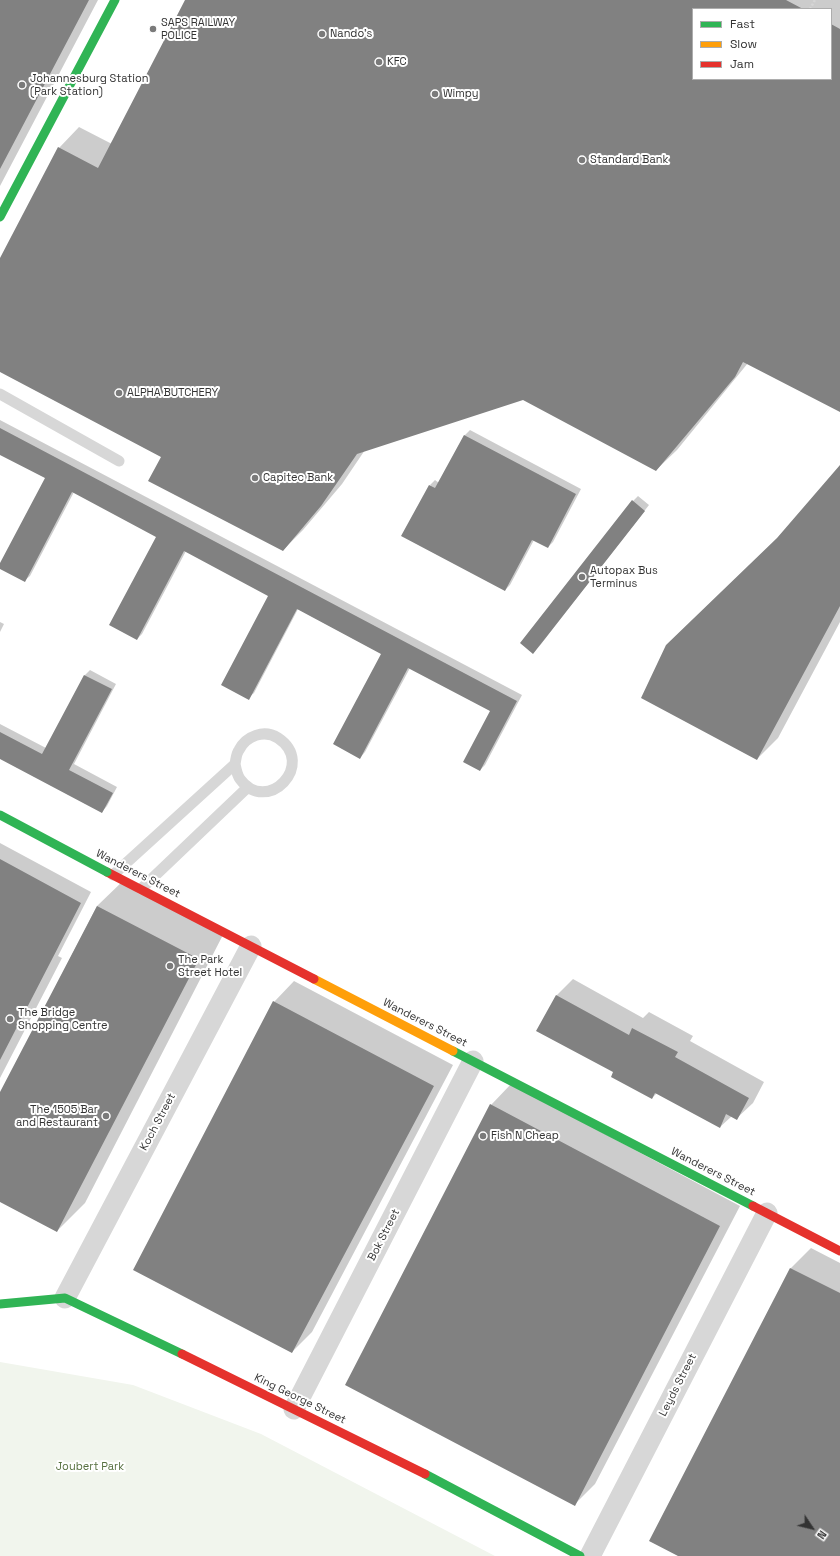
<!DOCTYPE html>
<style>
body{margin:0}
#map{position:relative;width:840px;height:1556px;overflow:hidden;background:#fff;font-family:"Space Grotesk",sans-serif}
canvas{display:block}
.legend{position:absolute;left:692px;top:8px;width:140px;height:72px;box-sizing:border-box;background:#fff;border:1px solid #adadad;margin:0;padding:5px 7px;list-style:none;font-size:12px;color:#333}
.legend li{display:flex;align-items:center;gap:8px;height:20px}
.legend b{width:20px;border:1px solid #adadad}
.north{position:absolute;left:792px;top:1508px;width:40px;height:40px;-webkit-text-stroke:3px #fff;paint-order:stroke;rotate:125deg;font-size:11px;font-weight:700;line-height:16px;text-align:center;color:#333}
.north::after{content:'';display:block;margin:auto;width:14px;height:18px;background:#333;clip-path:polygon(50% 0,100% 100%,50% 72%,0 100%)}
</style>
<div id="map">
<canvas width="840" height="1556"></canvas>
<ul class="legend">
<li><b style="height:5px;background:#30b455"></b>Fast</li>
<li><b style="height:5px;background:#ff9f0a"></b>Slow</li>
<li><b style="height:5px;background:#e5322d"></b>Jam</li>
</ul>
<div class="north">N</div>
</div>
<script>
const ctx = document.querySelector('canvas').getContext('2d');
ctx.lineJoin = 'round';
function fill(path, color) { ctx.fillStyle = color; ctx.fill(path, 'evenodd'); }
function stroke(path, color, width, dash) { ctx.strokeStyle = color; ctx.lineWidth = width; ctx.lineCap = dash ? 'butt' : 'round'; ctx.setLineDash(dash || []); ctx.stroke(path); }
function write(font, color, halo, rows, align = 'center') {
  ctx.font = font + ' "Space Grotesk",sans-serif'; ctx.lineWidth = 4; ctx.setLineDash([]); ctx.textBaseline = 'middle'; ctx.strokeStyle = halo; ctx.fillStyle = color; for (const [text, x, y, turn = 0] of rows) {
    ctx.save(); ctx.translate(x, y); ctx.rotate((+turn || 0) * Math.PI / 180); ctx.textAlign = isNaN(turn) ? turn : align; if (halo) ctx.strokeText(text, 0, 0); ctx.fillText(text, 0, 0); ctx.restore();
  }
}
fill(new Path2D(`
 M 0,1362 L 133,1385 L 261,1434 L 495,1556 L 0,1556 Z`), '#f1f5ed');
fill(new Path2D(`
 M 0,0 L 98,0 L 0,186 Z
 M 186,0 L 840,0 L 840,411 L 748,363 L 677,450 L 656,470 L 523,399 L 365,450 L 342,484 L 303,530 L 283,550 L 162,457 L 0,371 L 0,260 L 59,148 L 79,127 L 112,144 ZM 693,9 L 831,9 L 831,79 L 693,79 Z
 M 0,420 L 522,695 L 485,765 L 480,770 L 491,711 L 410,668 L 365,752 L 360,758 L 382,654 L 298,609 L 254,693 L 248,698 L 270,596 L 186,551 L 142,634 L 137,639 L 157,536 L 74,492 L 30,576 L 24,581 L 0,568 L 0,565 L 46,478 L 0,454 Z
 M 470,430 L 581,489 L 553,542 L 548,547 L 534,540 L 510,585 L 505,590 L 430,485 L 435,480 L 439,483 L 464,436 Z
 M 840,466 L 840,622 L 778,738 L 757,759 L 781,535 Z
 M 638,496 L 649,505 L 538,648 L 633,501 Z
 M 0,622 L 4,624 L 0,632 Z
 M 90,670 L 116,684 L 74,764 L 117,787 L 107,806 L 102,812 L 0,757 L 0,724 L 46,748 L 85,675 Z
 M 0,843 L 91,892 L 58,956 L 62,958 L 0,1078 Z
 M 125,879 L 225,931 L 85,1203 L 57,1231 L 0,1201 L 0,1095 L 97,906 Z
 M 573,979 L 643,1018 L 649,1012 L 693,1036 L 690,1041 L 764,1082 L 753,1103 L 737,1118 L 732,1116 L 720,1127 L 657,1093 L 652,1098 L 615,1072 L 537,1031 L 557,995 Z
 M 294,981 L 453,1065 L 312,1332 L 292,1352 L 274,1002 Z
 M 511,1084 L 740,1206 L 595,1484 L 575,1504 L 491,1105 Z
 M 811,1248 L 840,1263 L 840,1556 L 680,1556 L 650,1541 L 791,1268 Z`), '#0003');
fill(new Path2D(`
 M 0,0 L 89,0 L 0,169 Z
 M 185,0 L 786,0 L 803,9 L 693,9 L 693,79 L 831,79 L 831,24 L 840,29 L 840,412 L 743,362 L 735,377 L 656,471 L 523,400 L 357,454 L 321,506 L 283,551 L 148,481 L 161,457 L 0,372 L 0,258 L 58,147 L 98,168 Z
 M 0,428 L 517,701 L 480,771 L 463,762 L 490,711 L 408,668 L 360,759 L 333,744 L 381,654 L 297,609 L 249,700 L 221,685 L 268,596 L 184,551 L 137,640 L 109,625 L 156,537 L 72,492 L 25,582 L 0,569 L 0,563 L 45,478 L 0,455 Z
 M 464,435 L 576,494 L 548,548 L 532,540 L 505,591 L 401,536 L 429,485 L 435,488 Z
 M 840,465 L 840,606 L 757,760 L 641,698 L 666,645 L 777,538 Z
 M 632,500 L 645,511 L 533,654 L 520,643 Z
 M 84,675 L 112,689 L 69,770 L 113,793 L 102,813 L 0,759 L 0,732 L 42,754 Z
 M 0,859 L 81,903 L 0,1060 Z
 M 97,906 L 199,959 L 57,1232 L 0,1202 L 0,1092 Z
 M 556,995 L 629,1035 L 632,1028 L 678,1052 L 675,1057 L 749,1098 L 737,1120 L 726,1114 L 720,1128 L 655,1093 L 652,1099 L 611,1077 L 613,1072 L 536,1031 Z
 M 273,1001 L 434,1086 L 292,1353 L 133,1270 Z
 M 490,1104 L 720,1226 L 575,1506 L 345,1385 Z
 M 790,1268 L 840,1293 L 840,1556 L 678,1556 L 649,1541 Z`), '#818181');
stroke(new Path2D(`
 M 810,9 L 815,0`), '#d6d6d6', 2.5, [2, 2]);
stroke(new Path2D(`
 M 113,875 L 235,764 C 236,760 236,754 239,750 C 246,736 264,729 278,738 C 317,764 267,816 240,779 C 237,775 236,769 235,764
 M 141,889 L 248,787`), '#d7d7d7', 11);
stroke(new Path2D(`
 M 65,1298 L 251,946
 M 294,1409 L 473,1061
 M 590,1556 L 767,1213`), '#d7d7d7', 21);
stroke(new Path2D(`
 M 0,217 L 115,0
 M 453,1051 L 753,1206
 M 0,1304 L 65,1298 L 182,1354
 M 425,1474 L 580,1556`), '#30b455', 9);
stroke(new Path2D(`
 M 314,979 L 453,1051`), '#ff9f0a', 9);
stroke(new Path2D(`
 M 107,872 L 314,979
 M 753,1206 L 840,1251
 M 182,1354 L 425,1474`), '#e5322d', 9);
stroke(new Path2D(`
 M 0,394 L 119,461`), '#d7d7d7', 11);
stroke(new Path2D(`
 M 0,815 L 107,872`), '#30b455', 9);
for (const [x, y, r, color] of [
 [153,29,4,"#7a7a7a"],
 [322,34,4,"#7a7a7a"],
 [379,62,4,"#7a7a7a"],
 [22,85,4,"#7a7a7a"],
 [435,94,4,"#7a7a7a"],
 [582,160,4,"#7a7a7a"],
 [119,393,4,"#7a7a7a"],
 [255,478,4,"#7a7a7a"],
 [582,577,4,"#7a7a7a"],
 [170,966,4,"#7a7a7a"],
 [10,1019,4,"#7a7a7a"],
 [106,1116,4,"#7a7a7a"],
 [483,1136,4,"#7a7a7a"]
]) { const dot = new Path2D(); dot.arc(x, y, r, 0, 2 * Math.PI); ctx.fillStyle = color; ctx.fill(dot); stroke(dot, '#fff', 1.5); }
write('11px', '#333', '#fff', [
 ["SAPS RAILWAY",161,23],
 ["POLICE",161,36],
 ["Nando's",330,34],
 ["KFC",387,62],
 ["Johannesburg Station",30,79],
 ["(Park Station)",30,92],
 ["Wimpy",443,94],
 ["Standard Bank",590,160],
 ["ALPHA BUTCHERY",127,393],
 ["Capitec Bank",263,478],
 ["Autopax Bus",590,571],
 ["Terminus",590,584],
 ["The Park",178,960],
 ["Street Hotel",178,973],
 ["The Bridge",18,1013],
 ["Shopping Centre",18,1026],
 ["The 1505 Bar",98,1110,"right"],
 ["and Restaurant",98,1123,"right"],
 ["Fish N Cheap",491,1136]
], 'left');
write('11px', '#333', '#fff', [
 ["Wanderers Street",138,874,27],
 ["Wanderers Street",425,1023,27],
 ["Koch Street",158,1122,-62],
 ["Wanderers Street",713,1172,27],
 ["Bok Street",384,1235,-63],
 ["Leyds Street",678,1385,-63],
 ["King George Street",300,1399,26]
]);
write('11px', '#56703f', '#fff', [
 ["Joubert Park",90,1467]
]);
</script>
